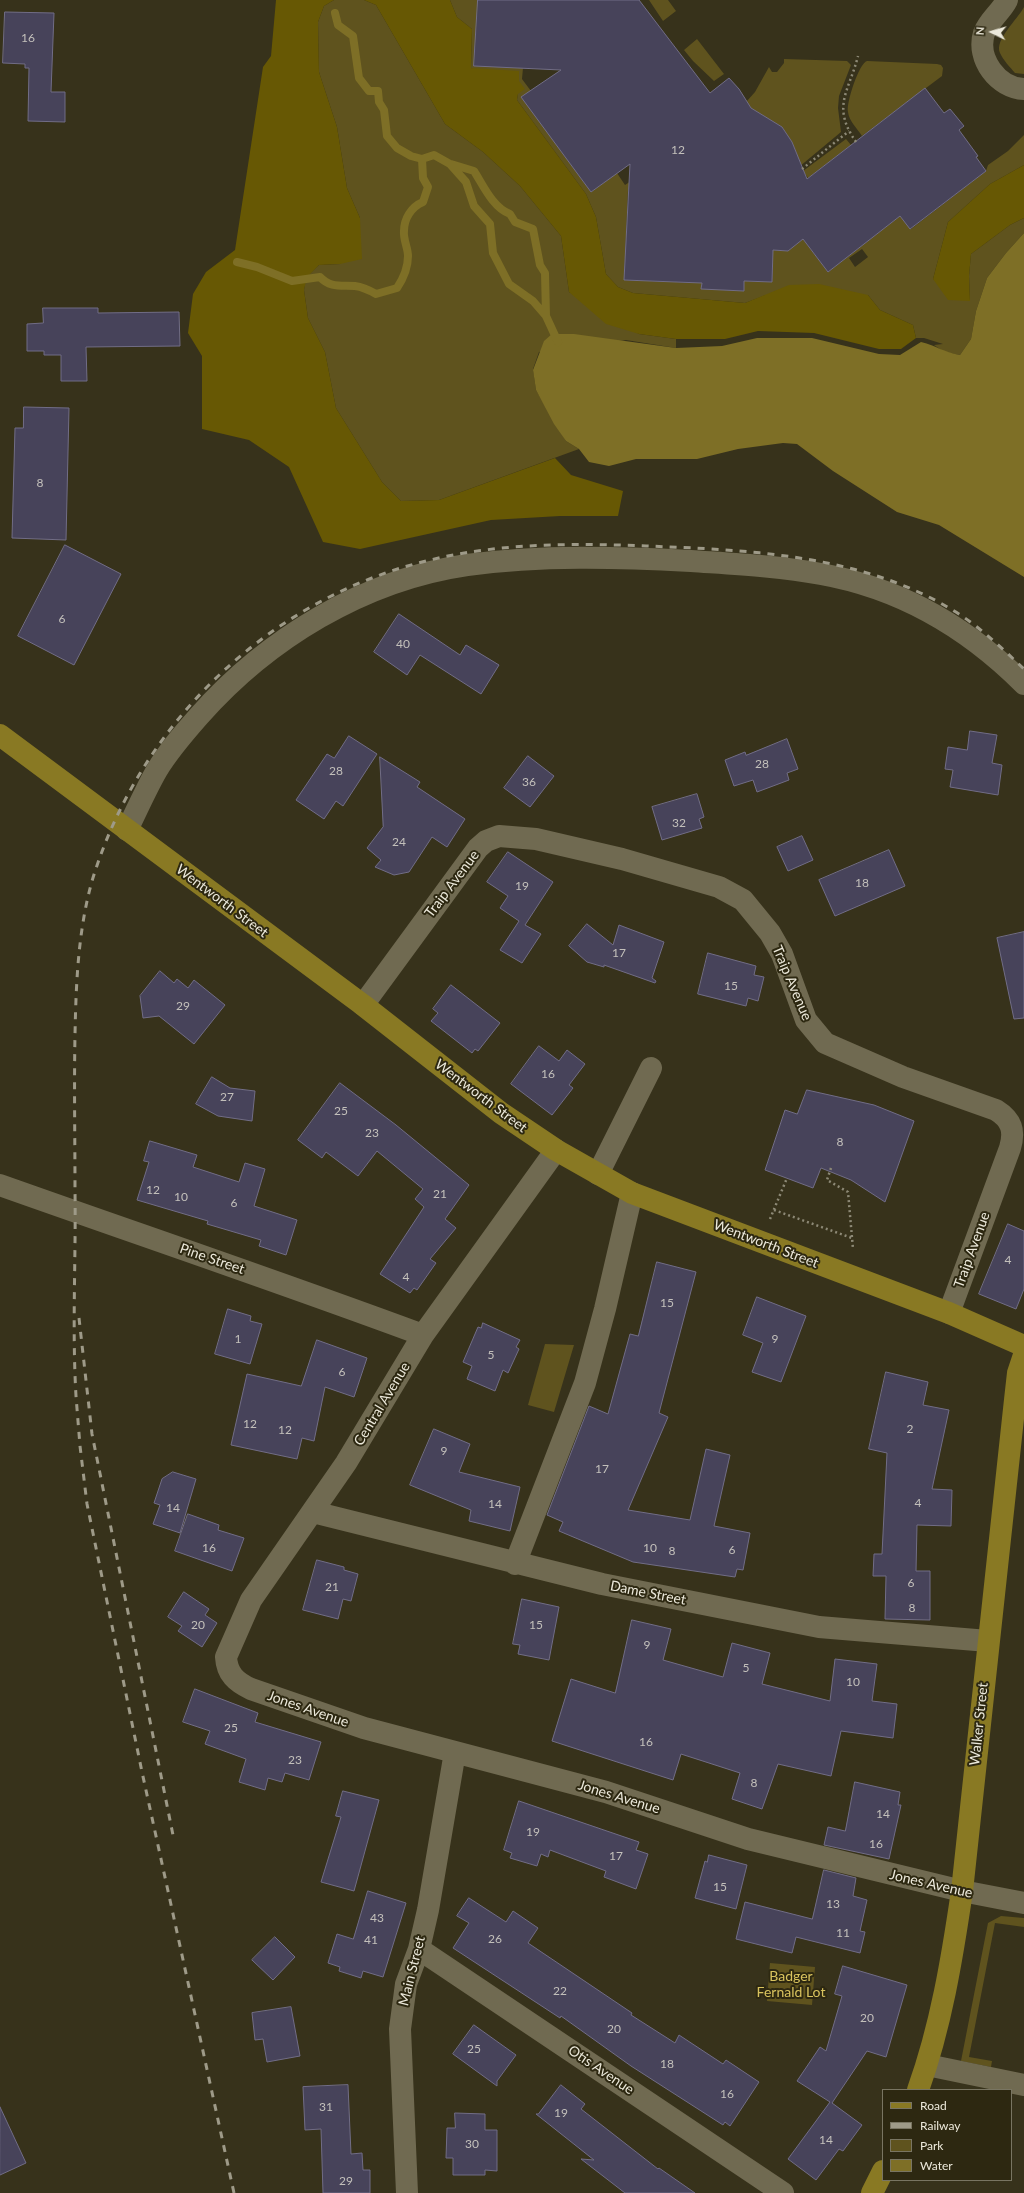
<!DOCTYPE html>
<style>
body{margin:0}
#map{position:relative;width:1024px;height:2193px;overflow:hidden;background:#37321b;font-family:Lato,sans-serif}
canvas{display:block}
.legend{position:absolute;left:882px;top:2089px;width:130px;height:92px;box-sizing:border-box;background:#2d2811;border:1px solid #797562;margin:0;padding:5px 7px;list-style:none;font-size:12px;color:#ece9db}
.legend li{display:flex;align-items:center;gap:8px;height:20px}
.legend b{width:20px;border:1px solid #797562}
.north{position:absolute;left:972px;top:12px;width:40px;height:40px;-webkit-text-stroke:3px #2d2811;paint-order:stroke;rotate:275deg;font-size:11px;font-weight:700;line-height:16px;text-align:center;color:#ece9db}
.north::after{content:'';display:block;margin:auto;width:14px;height:18px;background:#ece9db;clip-path:polygon(50% 0,100% 100%,50% 72%,0 100%)}
</style>
<div id="map">
<canvas width="1024" height="2193"></canvas>
<ul class="legend">
<li><b style="height:5px;background:#897923"></b>Road</li>
<li><b style="height:5px;background:#9e9a88"></b>Railway</li>
<li><b style="height:11px;background:#5f531e"></b>Park</li>
<li><b style="height:11px;background:#7e6f26"></b>Water</li>
</ul>
<div class="north">N</div>
</div>
<script>
const ctx = document.querySelector('canvas').getContext('2d');
ctx.lineJoin = 'round';
function fill(path, color) { ctx.fillStyle = color; ctx.fill(path, 'evenodd'); }
function stroke(path, color, width, dash) { ctx.strokeStyle = color; ctx.lineWidth = width; ctx.lineCap = dash ? 'butt' : 'round'; ctx.setLineDash(dash || []); ctx.stroke(path); }
function write(font, color, halo, rows, align = 'center') {
  ctx.font = font + ' Lato,sans-serif'; ctx.lineWidth = 4; ctx.setLineDash([]); ctx.textBaseline = 'middle'; ctx.strokeStyle = halo; ctx.fillStyle = color; for (const [text, x, y, turn = 0] of rows) {
    ctx.save(); ctx.translate(x, y); ctx.rotate((+turn || 0) * Math.PI / 180); ctx.textAlign = isNaN(turn) ? turn : align; if (halo) ctx.strokeText(text, 0, 0); ctx.fillText(text, 0, 0); ctx.restore();
  }
}
fill(new Path2D(`
 M 334,0 L 364,0 L 376,5 L 445,124 L 483,152 L 520,186 L 561,236 L 569,292 L 639,334 L 676,339 L 676,348 L 626,340 L 539,352 L 533,369 L 536,390 L 566,441 L 579,449 L 439,500 L 401,501 L 382,482 L 336,408 L 325,352 L 308,318 L 304,290 L 306,277 L 319,265 L 340,264 L 360,218 L 347,188 L 337,127 L 319,72 L 318,22 L 324,6 Z
 M 450,0 L 478,0 L 474,65 L 523,68 L 522,79 L 531,91 L 522,97 L 591,192 L 617,173 L 625,185 L 637,177 L 628,190 L 624,280 L 702,283 L 701,288 L 744,291 L 744,281 L 772,282 L 773,250 L 788,251 L 803,239 L 828,272 L 900,216 L 911,229 L 986,171 L 988,165 L 1008,151 L 1024,135 L 1024,165 L 990,184 L 948,222 L 933,279 L 970,300 L 969,276 L 971,254 L 1010,225 L 1024,218 L 1024,233 L 1006,253 L 987,278 L 976,311 L 971,339 L 960,355 L 944,352 L 934,345 L 943,344 L 924,338 L 916,338 L 913,325 L 880,310 L 868,295 L 766,295 L 745,303 L 633,293 L 618,287 L 606,274 L 596,217 L 586,194 L 517,100 L 518,94 L 471,68 L 472,29 L 457,17 ZM 862,249 L 868,257 L 855,267 L 849,258 Z
 M 649,0 L 668,0 L 676,11 L 663,21 Z
 M 1024,7 L 1024,74 L 1015,73 C 1010,67 1003,60 1000,53 C 994,40 1018,19 1024,7 Z
 M 697,39 L 724,74 L 714,81 L 693,61 L 684,50 Z
 M 784,59 L 847,61 L 851,65 L 839,96 L 838,108 L 841,132 L 799,167 L 792,158 L 797,154 L 792,142 L 782,127 L 748,107 L 747,101 L 755,92 L 769,67 L 772,72 L 777,72 L 784,63 Z
 M 867,61 L 937,64 L 941,65 L 943,68 L 942,76 L 862,136 C 857,128 849,121 848,112 C 846,103 859,63 867,61 Z
 M 846,139 L 851,145 L 808,178 L 803,171 Z
 M 545,1344 L 574,1345 L 554,1412 L 528,1405 Z
 M 1001,1916 L 1024,1918 L 1024,1927 L 995,1923 L 969,2057 L 992,2061 L 991,2067 L 961,2061 L 988,1923 Z
 M 770,1963 L 815,1967 L 812,2005 L 767,2001 Z`), '#5f531e');
fill(new Path2D(`
 M 276,0 L 334,0 L 324,6 L 318,22 L 319,72 L 337,127 L 347,188 L 360,218 L 362,259 L 340,264 L 319,265 L 307,277 L 304,290 L 308,318 L 325,352 L 336,408 L 382,482 L 401,501 L 439,500 L 555,458 L 571,475 L 623,491 L 618,516 L 560,516 L 491,520 L 360,549 L 323,542 L 289,467 L 249,440 L 202,429 L 202,356 L 188,333 L 193,294 L 206,272 L 235,250 L 263,67 L 271,56 Z
 M 364,0 L 450,0 L 457,17 L 472,29 L 471,68 L 519,71 L 519,81 L 525,89 L 518,94 L 517,100 L 586,194 L 596,217 L 606,274 L 618,287 L 633,293 L 745,303 L 789,285 L 819,284 L 868,295 L 880,310 L 913,325 L 916,338 L 901,349 L 879,349 L 814,333 L 758,331 L 725,339 L 676,339 L 639,334 L 606,324 L 569,292 L 561,236 L 520,186 L 483,152 L 445,124 L 376,5 Z
 M 1024,165 L 1024,218 L 1010,225 L 971,254 L 969,276 L 970,301 L 948,300 L 933,279 L 948,222 L 990,184 Z`), '#675804');
fill(new Path2D(`
 M 1024,233 L 1024,577 L 939,525 L 897,512 L 833,471 L 797,444 L 783,443 L 738,449 L 697,459 L 636,459 L 609,466 L 589,462 L 579,449 L 566,441 L 554,424 L 536,390 L 533,370 L 544,341 L 552,334 L 574,334 L 676,348 L 722,346 L 757,338 L 812,338 L 879,354 L 900,355 L 921,342 C 937,346 943,352 960,355 L 971,339 L 976,311 L 987,278 L 1006,253 Z`), '#7e6f26');
stroke(new Path2D(`
 M 335,13 L 338,25 L 353,36 L 359,78 L 369,91 L 378,91 L 379,102 L 384,110 L 387,136 L 397,148 L 411,156 L 422,159 L 434,155 L 450,164 L 466,182 L 474,206 L 490,224 L 493,253 L 509,284 L 533,301 L 546,316 L 558,342
 M 451,164 L 474,171 C 483,185 493,208 510,214 L 515,222 L 533,229 L 540,265 L 545,273 L 546,316
 M 237,262 L 257,267 L 292,281 L 320,277 C 330,288 341,285 355,286 C 363,287 369,290 376,294 L 397,288 C 403,279 408,267 408,256 C 408,248 403,239 404,231 C 404,219 411,207 423,202 L 428,187 L 423,178 L 422,159`), '#7e6f26', 8);
const building = new Path2D(`
 M 478,0 L 639,0 L 710,93 L 729,78 L 739,89 L 751,108 L 782,127 L 792,142 L 807,179 L 925,88 L 944,113 L 950,109 L 964,126 L 959,130 L 978,156 L 976,157 L 986,171 L 910,229 L 900,216 L 828,272 L 803,239 L 788,251 L 773,250 L 772,282 L 744,281 L 744,291 L 701,289 L 702,283 L 624,280 L 630,164 L 591,192 L 521,97 L 561,70 L 474,66 Z
 M 5,12 L 54,13 L 51,92 L 65,92 L 65,122 L 28,121 L 29,68 L 25,68 L 25,64 L 3,63 Z
 M 43,308 L 98,308 L 98,313 L 179,312 L 180,346 L 86,347 L 87,381 L 61,381 L 61,355 L 44,355 L 44,351 L 27,351 L 27,324 L 43,323 Z
 M 24,407 L 69,408 L 66,540 L 12,538 L 15,428 L 23,428 Z
 M 65,545 L 121,574 L 74,665 L 18,636 Z
 M 399,614 L 460,655 L 466,645 L 499,665 L 481,694 L 420,655 L 407,675 L 374,652 Z
 M 970,731 L 997,735 L 992,763 L 1002,765 L 998,795 L 950,787 L 953,770 L 945,769 L 948,747 L 967,750 Z
 M 349,736 L 377,754 L 343,806 L 336,801 L 324,819 L 296,800 L 327,754 L 334,758 Z
 M 787,739 L 798,769 L 787,773 L 789,780 L 757,792 L 753,780 L 734,786 L 725,760 L 745,752 L 746,755 Z
 M 528,756 L 554,776 L 530,807 L 504,788 Z
 M 380,757 L 420,782 L 417,787 L 465,819 L 447,847 L 432,837 L 409,872 L 394,875 L 375,867 L 381,860 L 367,848 L 383,827 Z
 M 697,794 L 704,817 L 699,819 L 702,828 L 662,840 L 652,807 Z
 M 802,836 L 813,860 L 788,871 L 777,847 Z
 M 889,850 L 905,886 L 835,916 L 819,880 Z
 M 508,852 L 553,882 L 525,925 L 541,934 L 522,963 L 500,950 L 519,921 L 500,908 L 508,896 L 487,882 Z
 M 587,924 L 613,945 L 619,925 L 664,942 L 652,978 L 656,981 L 655,983 L 604,965 L 604,967 L 587,962 L 569,946 Z
 M 1024,932 L 1024,1018 L 1014,1019 L 997,938 Z
 M 708,953 L 756,966 L 754,975 L 764,977 L 758,1001 L 748,998 L 746,1006 L 698,994 Z
 M 160,971 L 174,983 L 177,979 L 188,988 L 194,980 L 225,1005 L 194,1044 L 159,1016 L 143,1018 L 140,996 Z
 M 451,985 L 500,1023 L 478,1051 L 475,1049 L 472,1053 L 431,1021 L 438,1013 L 433,1009 Z
 M 539,1046 L 559,1061 L 567,1050 L 585,1064 L 569,1085 L 573,1088 L 552,1115 L 511,1084 Z
 M 212,1077 L 230,1088 L 255,1091 L 252,1121 L 218,1116 L 196,1104 Z
 M 340,1083 L 396,1125 L 469,1185 L 445,1219 L 456,1228 L 430,1259 L 436,1263 L 417,1290 L 414,1288 L 410,1293 L 380,1274 L 424,1207 L 415,1199 L 423,1189 L 377,1151 L 358,1176 L 326,1152 L 322,1158 L 298,1140 Z
 M 807,1090 L 874,1105 L 914,1121 L 885,1202 L 851,1180 L 821,1168 L 813,1188 L 765,1170 L 785,1110 L 797,1114 Z
 M 150,1141 L 197,1155 L 193,1167 L 239,1182 L 245,1163 L 265,1169 L 254,1206 L 297,1220 L 286,1255 L 259,1246 L 261,1240 L 207,1224 L 208,1221 L 137,1200 L 149,1162 L 144,1161 Z
 M 1008,1224 L 1024,1231 L 1024,1289 L 1016,1309 L 979,1294 Z
 M 657,1262 L 696,1272 L 659,1413 L 668,1417 L 628,1510 L 690,1520 L 706,1449 L 730,1455 L 714,1526 L 750,1533 L 743,1570 L 737,1569 L 735,1577 L 633,1562 L 559,1531 L 563,1522 L 547,1515 L 589,1406 L 608,1414 L 630,1334 L 638,1336 Z
 M 757,1297 L 806,1316 L 781,1382 L 752,1372 L 763,1343 L 743,1335 Z
 M 228,1309 L 251,1316 L 250,1321 L 262,1324 L 250,1364 L 215,1354 Z
 M 483,1323 L 520,1340 L 516,1347 L 519,1349 L 508,1373 L 503,1370 L 495,1391 L 467,1379 L 472,1366 L 463,1362 L 478,1327 L 481,1328 Z
 M 317,1340 L 367,1358 L 354,1397 L 325,1387 L 314,1441 L 302,1438 L 297,1459 L 231,1445 L 247,1374 L 301,1386 Z
 M 886,1372 L 928,1382 L 923,1405 L 949,1410 L 932,1489 L 952,1490 L 951,1526 L 917,1525 L 916,1571 L 930,1571 L 930,1620 L 885,1619 L 886,1576 L 873,1576 L 874,1554 L 882,1554 L 887,1453 L 869,1449 Z
 M 434,1429 L 470,1444 L 459,1472 L 520,1487 L 510,1531 L 469,1521 L 471,1510 L 410,1485 Z
 M 173,1472 L 196,1479 L 180,1533 L 153,1524 L 160,1505 L 154,1503 L 162,1479 Z
 M 188,1514 L 219,1525 L 218,1530 L 244,1538 L 232,1571 L 175,1551 Z
 M 317,1560 L 344,1567 L 344,1570 L 358,1574 L 351,1601 L 343,1599 L 338,1619 L 303,1610 Z
 M 184,1592 L 209,1609 L 205,1615 L 217,1623 L 202,1647 L 178,1631 L 182,1626 L 168,1617 Z
 M 522,1599 L 559,1607 L 549,1660 L 518,1654 L 520,1645 L 513,1644 Z
 M 632,1620 L 671,1629 L 663,1660 L 723,1677 L 732,1643 L 770,1653 L 762,1684 L 830,1701 L 835,1659 L 877,1664 L 872,1701 L 897,1704 L 893,1738 L 841,1731 L 831,1776 L 778,1764 L 762,1809 L 732,1799 L 740,1773 L 681,1754 L 673,1780 L 552,1741 L 571,1679 L 615,1693 Z
 M 195,1689 L 258,1713 L 255,1722 L 321,1742 L 309,1780 L 285,1773 L 282,1782 L 268,1778 L 265,1790 L 239,1782 L 246,1759 L 205,1744 L 210,1731 L 183,1722 Z
 M 855,1782 L 900,1792 L 898,1805 L 901,1805 L 889,1859 L 824,1845 L 828,1827 L 845,1831 Z
 M 343,1791 L 379,1800 L 354,1891 L 321,1882 L 341,1817 L 336,1816 Z
 M 519,1801 L 639,1842 L 636,1850 L 648,1854 L 636,1889 L 604,1877 L 606,1871 L 550,1850 L 548,1857 L 541,1854 L 537,1866 L 510,1858 L 512,1853 L 504,1850 Z
 M 709,1855 L 747,1865 L 736,1909 L 695,1898 L 705,1861 L 707,1862 Z
 M 824,1870 L 856,1878 L 853,1896 L 867,1900 L 860,1931 L 865,1932 L 860,1953 L 796,1937 L 792,1953 L 736,1939 L 745,1902 L 812,1919 Z
 M 368,1891 L 406,1903 L 383,1977 L 363,1971 L 361,1978 L 339,1971 L 340,1967 L 328,1963 L 337,1934 L 353,1939 Z
 M 469,1898 L 506,1922 L 513,1911 L 538,1928 L 528,1943 L 632,2013 L 631,2015 L 675,2043 L 679,2035 L 723,2064 L 726,2060 L 759,2082 L 730,2126 L 725,2122 L 723,2125 L 631,2066 L 561,2016 L 560,2018 L 453,1948 L 469,1923 L 457,1916 Z
 M 275,1937 L 295,1957 L 273,1980 L 252,1960 Z
 M 843,1966 L 907,1985 L 886,2057 L 867,2051 L 832,2103 L 862,2125 L 843,2151 L 839,2149 L 816,2180 L 788,2159 L 830,2102 L 797,2081 L 820,2047 L 826,2051 L 842,1996 L 835,1994 Z
 M 291,2007 L 300,2056 L 267,2062 L 263,2039 L 255,2040 L 252,2013 Z
 M 474,2025 L 516,2055 L 497,2081 L 497,2086 L 453,2054 Z
 M 348,2085 L 351,2154 L 362,2153 L 363,2170 L 370,2170 L 370,2193 L 323,2193 L 321,2129 L 305,2130 L 303,2087 Z
 M 561,2085 L 585,2104 L 581,2109 L 658,2169 L 659,2168 L 695,2193 L 625,2193 L 581,2159 L 594,2160 L 536,2114 L 538,2114 Z
 M 0,2107 L 26,2163 L 0,2175 Z
 M 455,2113 L 485,2114 L 485,2130 L 497,2130 L 497,2171 L 485,2170 L 485,2175 L 453,2175 L 453,2158 L 446,2158 L 447,2128 L 455,2128 Z`);
fill(building, '#47435a');
stroke(building, '#716d86', 1);
stroke(new Path2D(`
 M 856,142 C 831,106 849,92 858,56
 M 802,169 L 849,131
 M 831,1168 L 827,1180 L 848,1192 L 853,1249
 M 774,1210 L 852,1238
 M 770,1219 L 787,1178`), '#8d8976', 2.5, [2, 3]);
stroke(new Path2D(`
 M 1007,0 C 1001,12 989,20 984,33 C 976,59 998,88 1024,89
 M 127,830 C 137,810 146,789 157,770 C 169,750 184,733 199,716 C 267,639 363,580 467,565 C 542,555 616,557 691,561 C 734,564 778,566 821,574 C 900,588 968,628 1024,684
 M 363,1005 L 478,848 L 486,841 L 499,836 L 536,839 L 622,859 L 719,887 L 743,900 L 770,933 L 782,954 L 806,1020 L 825,1043 L 903,1077 L 996,1110 C 1012,1120 1015,1131 1010,1148 L 949,1313
 M 556,1150 L 423,1335 L 346,1463 L 251,1600 L 226,1657 C 227,1674 236,1682 251,1689 L 364,1728 L 606,1792 L 748,1839 L 962,1891 L 1024,1903
 M 598,1174 L 651,1068
 M 0,1185 C 141,1235 283,1283 423,1335
 M 313,1512 L 602,1584 L 819,1627 L 988,1641
 M 515,1564 L 585,1383 L 605,1309 L 632,1193
 M 419,1949 L 783,2193
 M 927,2065 L 1024,2085
 M 407,2193 L 400,2029 L 406,1984 L 419,1949 L 428,1910 L 455,1752`), '#706a51', 22);
stroke(new Path2D(`
 M 0,735 L 363,1005 L 501,1113 L 556,1150 L 632,1193 L 949,1313 L 1024,1346
 M 918,2090 C 941,2026 952,1959 962,1891 L 1015,1400 L 1018,1373 L 1024,1355
 M 872,2193 L 883,2171`), '#897923', 22);
stroke(new Path2D(`
 M 79,1318 L 92,1434 L 173,1835
 M 234,2193 L 142,1772 L 87,1504 L 80,1446 L 76,1396 C 72,1328 76,1259 75,1191 C 75,1139 74,1087 75,1035 C 76,984 78,931 92,881 C 139,725 267,600 426,561 C 497,543 573,543 646,546 C 753,550 869,555 962,616 C 984,631 1005,651 1024,669`), '#9e9a88', 3, [7, 7]);
write('12px', '#c3c0bb', null, [
 ["16",28,38],
 ["12",678,150],
 ["8",40,483],
 ["6",62,619],
 ["40",403,644],
 ["28",762,764],
 ["28",336,771],
 ["36",529,782],
 ["32",679,823],
 ["24",399,842],
 ["18",862,883],
 ["19",522,886],
 ["17",619,953],
 ["15",731,986],
 ["29",183,1006],
 ["16",548,1074],
 ["27",227,1097],
 ["25",341,1111],
 ["23",372,1133],
 ["8",840,1142],
 ["12",153,1190],
 ["21",440,1194],
 ["10",181,1197],
 ["6",234,1203],
 ["4",1008,1260],
 ["4",406,1277],
 ["15",667,1303],
 ["1",238,1339],
 ["9",775,1339],
 ["5",491,1355],
 ["6",342,1372],
 ["12",250,1424],
 ["2",910,1429],
 ["12",285,1430],
 ["9",444,1451],
 ["17",602,1469],
 ["4",918,1503],
 ["14",495,1504],
 ["14",173,1508],
 ["16",209,1548],
 ["10",650,1548],
 ["6",732,1550],
 ["8",672,1551],
 ["6",911,1583],
 ["21",332,1587],
 ["8",912,1608],
 ["20",198,1625],
 ["15",536,1625],
 ["9",647,1645],
 ["5",746,1668],
 ["10",853,1682],
 ["25",231,1728],
 ["16",646,1742],
 ["23",295,1760],
 ["8",754,1783],
 ["14",883,1814],
 ["19",533,1832],
 ["16",876,1844],
 ["17",616,1856],
 ["15",720,1887],
 ["13",833,1904],
 ["43",377,1918],
 ["11",843,1933],
 ["26",495,1939],
 ["41",371,1940],
 ["22",560,1991],
 ["20",867,2018],
 ["20",614,2029],
 ["25",474,2049],
 ["18",667,2064],
 ["16",727,2094],
 ["31",326,2107],
 ["19",561,2113],
 ["14",826,2140],
 ["30",472,2144],
 ["29",346,2181]
]);
write('14px', '#ece9db', '#2d2811', [
 ["Traip Avenue",452,884,-53],
 ["Wentworth Street",222,901,37],
 ["Traip Avenue",792,983,67],
 ["Wentworth Street",481,1096,37],
 ["Wentworth Street",766,1244,21],
 ["Traip Avenue",972,1250,-70],
 ["Pine Street",212,1259,19],
 ["Central Avenue",382,1404,-59],
 ["Dame Street",648,1593,11],
 ["Jones Avenue",308,1709,19],
 ["Walker Street",979,1724,-84],
 ["Jones Avenue",619,1797,17],
 ["Jones Avenue",931,1884,13],
 ["Main Street",412,1971,-76],
 ["Otis Avenue",601,2070,34]
]);
write('14px', '#d9c35e', '#2d2811', [
 ["Badger",791,1976],
 ["Fernald Lot",791,1992]
]);
</script>
